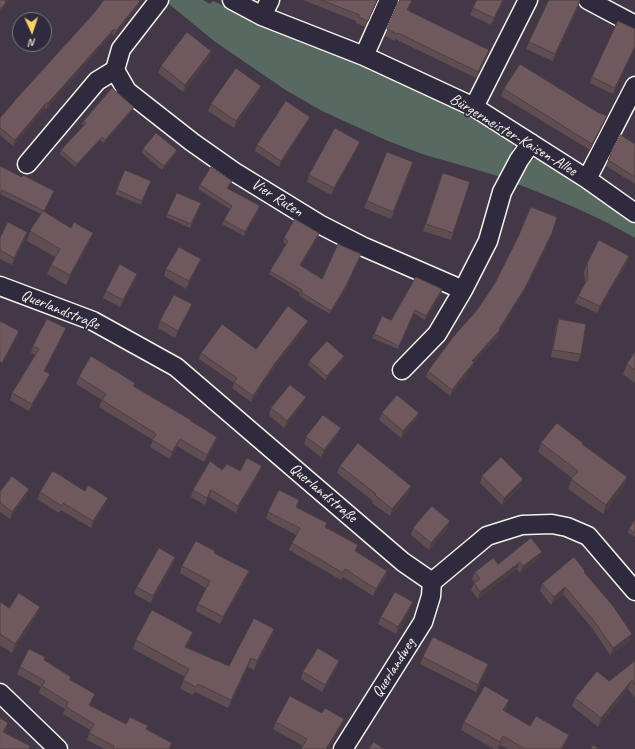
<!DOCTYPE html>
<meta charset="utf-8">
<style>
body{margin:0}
#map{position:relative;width:635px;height:749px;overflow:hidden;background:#423847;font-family:Caveat,sans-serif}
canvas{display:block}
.north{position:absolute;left:12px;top:12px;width:40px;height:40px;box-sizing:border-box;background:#2f2a3d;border:1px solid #7e7a81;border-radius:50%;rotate:177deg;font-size:11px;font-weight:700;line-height:16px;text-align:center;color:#f4f1e8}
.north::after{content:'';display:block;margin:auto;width:14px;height:18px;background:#ffd166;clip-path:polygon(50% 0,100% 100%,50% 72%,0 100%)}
</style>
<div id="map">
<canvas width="635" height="749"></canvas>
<div class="north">N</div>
</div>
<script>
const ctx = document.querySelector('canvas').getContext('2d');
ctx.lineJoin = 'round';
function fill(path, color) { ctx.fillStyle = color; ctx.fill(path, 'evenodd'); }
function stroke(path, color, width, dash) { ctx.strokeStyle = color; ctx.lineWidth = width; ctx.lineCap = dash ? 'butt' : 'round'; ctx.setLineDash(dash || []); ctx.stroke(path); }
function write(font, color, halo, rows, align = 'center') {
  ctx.font = font + ' Caveat,sans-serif'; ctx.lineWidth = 3.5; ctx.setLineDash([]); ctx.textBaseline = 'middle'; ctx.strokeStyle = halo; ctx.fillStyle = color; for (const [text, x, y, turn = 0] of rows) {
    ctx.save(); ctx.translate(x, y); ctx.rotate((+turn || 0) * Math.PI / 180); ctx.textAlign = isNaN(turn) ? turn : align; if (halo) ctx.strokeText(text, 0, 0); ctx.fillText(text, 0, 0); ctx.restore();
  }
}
fill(new Path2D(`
 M 164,0 L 203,0 L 210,4 L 213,1 L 263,24 L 365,63 L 471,113 L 515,142 L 504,178 L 471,168 L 425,155 L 388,141 L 322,111 L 284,89 L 214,41 Z
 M 537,158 L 635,224 L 635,238 C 596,215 554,198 512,182 L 526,163 Z`), '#576961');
const minor = new Path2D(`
 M 232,0 L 262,16 L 364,56 L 474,107 L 587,179 L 635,213
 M 588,0 L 635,25
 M 262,16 L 270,0
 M 364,56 L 389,0
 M 115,70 L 127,91 L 192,142 L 236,173 L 319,224 L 364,247 L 463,290
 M 474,107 L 528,0
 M 27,164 L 97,81 L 115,70 L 121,49 L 159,0
 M 587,179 L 635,86
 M 0,286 L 93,321 L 176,367 L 403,562 L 432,582
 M 402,370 L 437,334 L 463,290 L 488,241 L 502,192 L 519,160 L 531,143
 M 432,582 L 487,536 L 522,525 L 552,524 L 567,527 L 588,536 L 635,591
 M 0,693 L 58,749
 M 343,749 L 423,622 L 431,596 L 432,582`);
stroke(minor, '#f4f1e8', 21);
stroke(minor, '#2f2a3d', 18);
fill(new Path2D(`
 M 303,0 L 378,0 L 365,27 L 356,23 L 356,21 Z
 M 399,0 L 412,0 L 408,10 L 486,56 L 476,78 L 395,39 L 395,41 L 385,36 L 399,2 Z
 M 477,0 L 504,0 L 491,25 L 470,15 Z
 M 140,1 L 138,6 L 114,36 L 112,34 L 46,109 L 45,108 L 13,146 L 0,135 L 0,118 Z
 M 580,1 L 578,8 L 553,61 L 526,49 L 529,42 Z
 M 633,28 L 635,29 L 635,48 L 613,94 L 590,83 L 592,77 Z
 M 211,51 L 209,58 L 183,92 L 158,73 L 161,66 Z
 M 504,89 L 599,113 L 607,116 L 604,123 L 590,150 L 501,96 Z
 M 259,93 L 234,128 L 208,111 L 211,104 Z
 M 132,111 L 104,143 L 100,140 L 75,167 L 60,154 L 61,150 L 84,126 L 82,124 L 84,121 Z
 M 310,117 L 307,123 L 279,167 L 255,151 L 257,145 Z
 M 635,144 L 635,184 L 606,166 L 610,155 Z
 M 143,149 L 176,153 L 162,170 L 142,153 Z
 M 357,149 L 331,195 L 307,182 L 309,175 Z
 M 0,166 L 52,195 L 44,211 L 71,228 L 93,233 L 89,242 L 66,285 L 47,274 L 51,265 L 55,257 L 27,241 L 30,231 L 41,214 L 0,194 Z
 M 411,169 L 391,219 L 364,208 L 367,201 Z
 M 125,170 L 151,181 L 141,205 L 115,194 Z
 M 443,173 L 470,182 L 451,240 L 423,231 Z
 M 232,181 L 228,188 L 259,210 L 244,236 L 222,224 L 230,209 L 198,189 L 200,185 Z
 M 200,207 L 190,228 L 166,217 L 167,214 Z
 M 27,232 L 25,239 L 12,265 L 0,259 L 0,238 Z
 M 318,237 L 301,266 L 322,279 L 346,288 L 330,314 L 299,296 L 300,293 L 269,274 L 270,271 L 286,244 L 283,242 L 284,238 Z
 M 550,239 L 523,293 L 500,330 L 498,336 L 473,364 L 472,368 L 450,396 L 426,377 L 428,371 Z
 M 201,259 L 198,266 L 186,289 L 164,276 L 166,269 Z
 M 627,263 L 597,313 L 575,303 L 578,296 L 585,283 L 584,271 L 587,264 Z
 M 137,274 L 135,281 L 120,307 L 103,298 L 106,291 Z
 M 442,289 L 441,293 L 425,320 L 414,313 L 398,349 L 372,338 L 374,334 L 391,320 Z
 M 192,304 L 189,311 L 175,338 L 158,328 L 160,321 Z
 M 559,319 L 581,354 L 578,362 L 551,357 L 556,326 Z
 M 306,327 L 273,369 L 251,402 L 232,388 L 234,383 L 199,359 L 201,353 L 256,349 Z
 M 63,335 L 45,371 L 47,381 L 29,411 L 10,400 L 12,393 L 35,355 L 31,353 L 33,346 Z
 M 635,352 L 635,383 L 623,374 L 627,364 Z
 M 344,356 L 343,360 L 325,380 L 308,365 L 309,361 Z
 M 79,377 L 135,383 L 134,386 L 191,421 L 215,444 L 204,462 L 177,446 L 170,459 L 150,447 L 153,440 L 99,407 L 102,400 L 76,384 Z
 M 306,397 L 303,404 L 284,428 L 269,415 L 271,408 Z
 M 382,413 L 416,420 L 401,438 L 379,420 Z
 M 338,435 L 321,457 L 304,444 L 306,437 Z
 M 541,443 L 583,444 L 627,477 L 624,486 L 603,514 L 568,489 L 572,478 L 538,452 Z
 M 340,466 L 411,486 L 409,493 L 390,516 L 372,503 L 373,501 L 337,473 Z
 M 222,470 L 259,473 L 236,513 L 209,497 L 205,505 L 191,497 L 193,490 Z
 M 482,476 L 521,486 L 502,505 L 480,483 Z
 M 29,489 L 26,496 L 10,519 L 0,512 L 0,492 Z
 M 40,492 L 105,505 L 91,528 L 61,510 L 59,513 L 37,499 Z
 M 299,500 L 297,507 L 327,523 L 325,527 L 356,551 L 387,571 L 385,578 L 373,596 L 343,577 L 341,580 L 289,550 L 292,543 L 296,535 L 266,519 L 268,512 Z
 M 635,520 L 635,537 L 628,533 L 629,529 Z
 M 413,528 L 447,529 L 429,550 L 411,535 Z
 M 214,553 L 249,571 L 247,578 L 220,624 L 196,611 L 198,604 L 206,588 L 180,573 L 182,566 Z
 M 175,557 L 173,564 L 151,603 L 134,594 L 137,587 Z
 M 539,559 L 520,573 L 517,569 L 478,599 L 471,590 L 474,583 L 475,583 L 472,579 L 475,572 L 498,564 Z
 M 585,571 L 585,573 L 630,641 L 610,655 L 592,628 L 563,594 L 551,605 L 540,591 L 542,584 Z
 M 0,602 L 9,608 L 37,615 L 12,653 L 0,645 Z
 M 410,609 L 396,634 L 378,624 L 381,617 Z
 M 274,629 L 271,638 L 254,670 L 248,667 L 228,708 L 195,692 L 193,695 L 180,689 L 185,677 L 133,649 L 136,640 L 190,640 L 186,647 L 229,666 Z
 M 45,657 L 44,660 L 71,677 L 70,680 L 95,694 L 92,701 L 90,705 L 126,724 L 148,726 L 147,729 L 170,749 L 104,749 L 87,740 L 90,730 L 63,714 L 65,709 L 39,693 L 41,687 L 17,674 L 20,667 Z
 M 423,657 L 488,664 L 486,672 L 476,692 L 420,664 Z
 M 635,661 L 635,698 L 628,689 L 598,727 L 572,706 L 575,698 L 609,681 Z
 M 337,668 L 322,692 L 301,679 L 303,672 Z
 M 509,700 L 505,711 L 530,726 L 569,735 L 566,744 L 563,749 L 508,749 L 500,745 L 498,749 L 494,749 L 461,730 L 464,722 Z
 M 322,713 L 344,719 L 341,726 L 328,749 L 301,749 L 303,746 L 273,729 L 276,722 Z`), '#5f4d52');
fill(new Path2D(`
 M 6,0 L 9,0 L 5,5 L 3,9 L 0,13 L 0,10 Z
 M 377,0 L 378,0 L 365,27 L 368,21 Z
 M 503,0 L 504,0 L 491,25 L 494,18 Z
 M 140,1 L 138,6 L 114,36 L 116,31 Z
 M 580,1 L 578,8 L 553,61 L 555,54 Z
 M 114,29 L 112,34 L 46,109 L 48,103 Z
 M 635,46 L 635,48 L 613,94 L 615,88 Z
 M 211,51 L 209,58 L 183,92 L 185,85 Z
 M 261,86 L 259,93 L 234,128 L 236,121 Z
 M 47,102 L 45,108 L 13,146 L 15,140 Z
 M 134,107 L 132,111 L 104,143 L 105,140 Z
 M 607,116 L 604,123 L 590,150 L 592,144 Z
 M 310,117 L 307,123 L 279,167 L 281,161 Z
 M 102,137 L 100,140 L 75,167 L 77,164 Z
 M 360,142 L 357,149 L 331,195 L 334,188 Z
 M 177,150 L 176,153 L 162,170 L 164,166 Z
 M 260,206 L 259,210 L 244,236 L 245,232 Z
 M 27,232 L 25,239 L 12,265 L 14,258 Z
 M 93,233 L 89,242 L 66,285 L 70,275 Z
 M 319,233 L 318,237 L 299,269 L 300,265 Z
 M 552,233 L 550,239 L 523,293 L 500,330 L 498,336 L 473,364 L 472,368 L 450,396 L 452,390 L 472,361 L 499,329 Z
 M 629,256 L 627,263 L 597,313 L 600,306 Z
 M 360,257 L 346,288 L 330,314 L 331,311 Z
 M 201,259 L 198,266 L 186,289 L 189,281 Z
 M 137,274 L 135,281 L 120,307 L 123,300 Z
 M 442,289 L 441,293 L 425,320 L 426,316 Z
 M 192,304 L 189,311 L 175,338 L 178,331 Z
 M 308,321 L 306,327 L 273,369 L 251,402 L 253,396 L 275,363 Z
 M 66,328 L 63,335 L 41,378 L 44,371 Z
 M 19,331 L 17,338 L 0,369 L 2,363 Z
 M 344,356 L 343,360 L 325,380 L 327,376 Z
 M 50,374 L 47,381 L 29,411 L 32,404 Z
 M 306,397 L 303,404 L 284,428 L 287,421 Z
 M 419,413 L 416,420 L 401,438 L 403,431 Z
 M 341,428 L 338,435 L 321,457 L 324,450 Z
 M 217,437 L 215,444 L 204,462 L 207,455 Z
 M 180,439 L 177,446 L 170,459 L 172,452 Z
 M 262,466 L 259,473 L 236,513 L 238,506 Z
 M 627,477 L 624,486 L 603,514 L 606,505 Z
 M 523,479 L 521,486 L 502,505 L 504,498 Z
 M 411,486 L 409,493 L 390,516 L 392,509 Z
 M 29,489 L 26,496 L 10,519 L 12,512 Z
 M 211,490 L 209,497 L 205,505 L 207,498 Z
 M 108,498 L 105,505 L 91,528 L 93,521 Z
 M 450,521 L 447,529 L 429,550 L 431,543 Z
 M 542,552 L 539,559 L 520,573 L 523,566 Z
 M 175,557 L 173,564 L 151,603 L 153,596 Z
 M 520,562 L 517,569 L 478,599 L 480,592 Z
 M 249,571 L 247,578 L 220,624 L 223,617 Z
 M 387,571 L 385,578 L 373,596 L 376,589 Z
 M 565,587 L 563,594 L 551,605 L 554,597 Z
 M 413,602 L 410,609 L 396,634 L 398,627 Z
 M 40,607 L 37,615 L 12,653 L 15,644 Z
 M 274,629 L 271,638 L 254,670 L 257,661 Z
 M 193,632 L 190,640 L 182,655 L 185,647 Z
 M 632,634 L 630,641 L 610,655 L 613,648 Z
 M 251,658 L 248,667 L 228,708 L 231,700 Z
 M 339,661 L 337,668 L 322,692 L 325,685 Z
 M 488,664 L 486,672 L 476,692 L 478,685 Z
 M 632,680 L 628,689 L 598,727 L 601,718 Z
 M 95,694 L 92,701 L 86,712 L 89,705 Z
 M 509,700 L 506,708 L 500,719 L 503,710 Z
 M 344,719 L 341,726 L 328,749 L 326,749 Z
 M 8,723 L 6,730 L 0,739 L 3,732 Z
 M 569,735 L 566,744 L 563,749 L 561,749 Z
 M 503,736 L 500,745 L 497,749 L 500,742 Z`), '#4e3e42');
const building = new Path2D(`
 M 0,0 L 6,0 L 5,2 L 6,2 L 0,10 Z
 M 104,0 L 139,0 L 140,1 L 116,31 L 114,29 L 48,103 L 47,102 L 15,140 L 0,128 L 0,118 L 17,98 L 94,13 Z
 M 321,0 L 377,0 L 368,21 L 358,17 L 359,15 Z
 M 400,0 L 412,0 L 407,10 L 489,50 L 478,72 L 398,33 L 397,34 L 387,29 Z
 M 477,0 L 503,0 L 494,18 L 473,8 Z
 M 549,0 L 578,0 L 580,1 L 555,54 L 529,42 Z
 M 618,21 L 633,28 L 635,29 L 635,46 L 615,88 L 592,77 Z
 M 187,32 L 211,51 L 185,85 L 161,66 Z
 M 520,64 L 599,113 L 607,116 L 592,144 L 504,89 Z
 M 236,68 L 261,86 L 236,121 L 211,104 Z
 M 112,88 L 134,107 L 105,140 L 102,137 L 77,164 L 61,150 L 86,123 L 84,121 Z
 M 286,101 L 310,117 L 281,161 L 257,145 Z
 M 335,128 L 360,142 L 334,188 L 309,175 Z
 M 156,133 L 177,150 L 164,166 L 143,149 Z
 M 621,135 L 635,144 L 635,177 L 608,160 L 611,155 L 610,155 Z
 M 387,152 L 413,162 L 393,212 L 367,201 Z
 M 0,166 L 22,177 L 23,175 L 54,191 L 44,211 L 2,190 L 0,194 Z
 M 211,167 L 232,181 L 227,188 L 260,206 L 245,232 L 224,220 L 232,206 L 200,185 Z
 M 125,170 L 151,181 L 142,201 L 117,190 Z
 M 443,173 L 470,182 L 453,233 L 426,224 Z
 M 177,193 L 201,203 L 191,224 L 167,214 Z
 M 531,207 L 557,217 L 552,233 L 525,288 L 499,329 L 500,330 L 472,361 L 474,362 L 452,390 L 428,371 L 453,337 L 477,310 L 495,283 L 518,237 Z
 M 43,211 L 71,228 L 74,222 L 93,233 L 70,275 L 51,265 L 60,249 L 30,231 Z
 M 295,219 L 319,233 L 300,265 L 322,279 L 338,244 L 361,254 L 347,284 L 331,311 L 301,292 L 302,290 L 270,271 L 288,241 L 284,238 Z
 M 8,222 L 27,232 L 14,258 L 0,250 L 0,238 Z
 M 599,240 L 629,256 L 600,306 L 578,296 L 588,278 L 587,264 Z
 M 179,247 L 201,259 L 189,281 L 166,269 Z
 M 120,264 L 137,274 L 123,300 L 106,291 Z
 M 416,277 L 442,289 L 426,316 L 415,310 L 399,346 L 374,334 L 382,316 L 391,320 Z
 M 174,295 L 192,304 L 178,331 L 160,321 Z
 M 288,306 L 308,321 L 275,363 L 253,396 L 234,382 L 237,378 L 201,353 L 222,324 L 256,349 Z
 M 47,319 L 66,328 L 44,371 L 50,374 L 32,404 L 12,393 L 39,349 L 33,346 Z
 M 559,319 L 586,324 L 581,354 L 553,350 Z
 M 0,321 L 19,331 L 2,363 L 0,362 Z
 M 327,341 L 344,356 L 327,376 L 309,361 Z
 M 635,352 L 635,370 L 627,364 Z
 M 91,356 L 135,383 L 133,386 L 191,420 L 191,421 L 217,437 L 207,455 L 180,439 L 172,452 L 152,440 L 156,434 L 102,400 L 106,394 L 79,377 Z
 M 290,385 L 306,397 L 287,421 L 271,408 Z
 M 397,395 L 419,413 L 403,431 L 382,413 Z
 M 323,415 L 341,428 L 324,450 L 306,437 Z
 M 557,423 L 583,443 L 582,444 L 627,477 L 606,505 L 571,479 L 578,471 L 541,443 Z
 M 358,443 L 411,486 L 392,509 L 375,495 L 376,494 L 340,466 Z
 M 501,457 L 523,479 L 504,498 L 482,476 Z
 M 247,458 L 262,466 L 238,506 L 211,490 L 207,498 L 193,490 L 210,461 L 222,470 L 227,464 L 240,471 Z
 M 53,471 L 85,491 L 88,485 L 108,498 L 93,521 L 63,503 L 62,506 L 40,492 Z
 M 12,476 L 29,489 L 12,512 L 0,503 L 0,492 Z
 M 279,490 L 299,500 L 296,507 L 327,523 L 325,527 L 358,545 L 355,551 L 387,571 L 376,589 L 345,569 L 343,573 L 292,543 L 300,528 L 268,512 Z
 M 432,506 L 450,521 L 431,543 L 413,528 Z
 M 635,520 L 635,533 L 629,529 Z
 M 531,538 L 542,552 L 523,566 L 520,562 L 480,592 L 474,583 L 480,579 L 475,572 L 493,558 L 498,564 Z
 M 196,541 L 215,551 L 214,553 L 249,571 L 223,617 L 198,604 L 210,581 L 182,566 Z
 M 159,548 L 175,557 L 153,596 L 137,587 Z
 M 574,557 L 585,571 L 584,572 L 613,606 L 632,634 L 613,648 L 594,621 L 565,587 L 554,597 L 542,584 Z
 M 395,592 L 413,602 L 398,627 L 381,617 Z
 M 19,593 L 40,607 L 15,644 L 0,634 L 0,602 L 9,608 Z
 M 152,610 L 193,632 L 185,647 L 229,666 L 254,618 L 274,629 L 257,661 L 251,658 L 231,700 L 198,684 L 196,687 L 183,680 L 189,669 L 136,640 Z
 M 433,637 L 488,664 L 478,685 L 423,657 Z
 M 318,648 L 339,661 L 325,685 L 303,672 Z
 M 29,649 L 45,657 L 44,660 L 71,677 L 69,679 L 95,694 L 89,705 L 126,724 L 130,717 L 148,726 L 146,729 L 172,743 L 169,749 L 113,749 L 114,746 L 89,733 L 94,724 L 66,707 L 68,702 L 42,686 L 45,681 L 20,667 Z
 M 635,661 L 635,685 L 632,680 L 601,718 L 575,698 L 597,671 L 609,681 Z
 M 485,686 L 509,700 L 503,710 L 530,726 L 536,716 L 569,735 L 561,749 L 525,749 L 503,736 L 500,742 L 464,722 Z
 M 290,696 L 322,713 L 325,708 L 344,719 L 326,749 L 301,749 L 307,739 L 276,722 Z
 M 0,718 L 8,723 L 3,732 L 30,746 L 29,749 L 0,749 Z
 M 374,742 L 384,749 L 369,749 Z
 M 593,745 L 599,749 L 591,749 Z`);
fill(building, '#6f595f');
stroke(building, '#4e3e42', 1);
write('16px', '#f4f1e8', '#2f2a3d', [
 ["Bürgermeister-Kaisen-Allee",513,135,31],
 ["Vier Ruten",277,198,32],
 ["Querlandstraße",60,310,22],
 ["Querlandstraße",323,493,40],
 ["Querlandweg",394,668,-58]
]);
</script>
